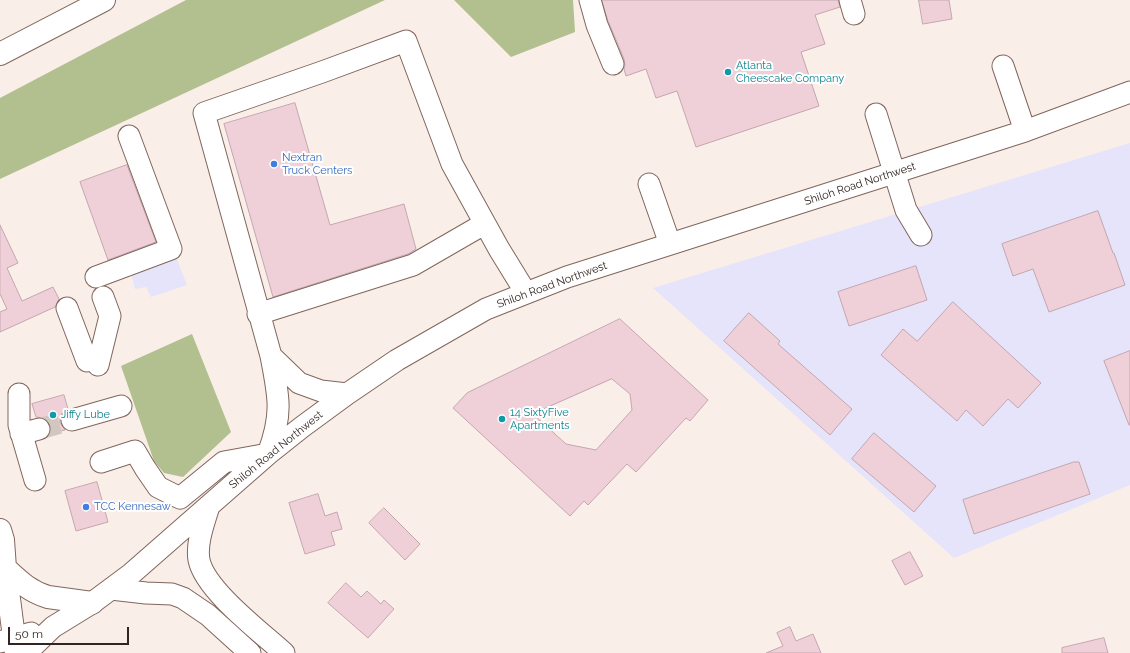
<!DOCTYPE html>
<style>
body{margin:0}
#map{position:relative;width:1130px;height:653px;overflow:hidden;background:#faeee9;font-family:Raleway,sans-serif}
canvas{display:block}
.scale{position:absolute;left:8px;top:627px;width:121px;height:18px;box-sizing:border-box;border:2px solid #302521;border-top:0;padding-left:5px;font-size:12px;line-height:14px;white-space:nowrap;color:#302521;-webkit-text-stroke:3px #fefefe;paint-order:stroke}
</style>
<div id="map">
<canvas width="1130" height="653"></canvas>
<div class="scale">50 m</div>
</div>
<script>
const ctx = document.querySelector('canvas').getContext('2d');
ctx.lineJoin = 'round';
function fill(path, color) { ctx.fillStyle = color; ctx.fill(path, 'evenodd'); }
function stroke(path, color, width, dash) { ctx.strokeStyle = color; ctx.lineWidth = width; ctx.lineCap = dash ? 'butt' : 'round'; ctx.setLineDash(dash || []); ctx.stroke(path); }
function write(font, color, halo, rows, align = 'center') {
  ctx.font = font + ' Raleway,sans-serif'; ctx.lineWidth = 4; ctx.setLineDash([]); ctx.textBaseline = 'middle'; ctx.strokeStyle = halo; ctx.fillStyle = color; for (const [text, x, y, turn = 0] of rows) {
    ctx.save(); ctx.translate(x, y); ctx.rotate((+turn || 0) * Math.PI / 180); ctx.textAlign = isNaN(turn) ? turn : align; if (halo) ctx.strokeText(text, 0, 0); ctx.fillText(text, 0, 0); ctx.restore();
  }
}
fill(new Path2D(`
 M 1130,143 L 1130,485 L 954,558 L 653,288 Z
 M 176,257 L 187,285 L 151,297 L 146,287 L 135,289 L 130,270 Z`), '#e6e4fa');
fill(new Path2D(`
 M 186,0 L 385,0 L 0,179 L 0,98 Z
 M 454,0 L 573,0 L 575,32 L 511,57 Z
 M 192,334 L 231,432 L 183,477 L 164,473 L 154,461 L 121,366 Z`), '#b2bf8e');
const building = new Path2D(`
 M 602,0 L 838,0 L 840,7 L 815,15 L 825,44 L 801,52 L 819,106 L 696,147 L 677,91 L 656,98 L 646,69 L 626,76 L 624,69 L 625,65 L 624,59 L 608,21 Z
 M 919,0 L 949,0 L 952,19 L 923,24 Z
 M 295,103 L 330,225 L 404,204 L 416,249 L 408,254 L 273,297 L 224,124 Z
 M 127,165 L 156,242 L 108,260 L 80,182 Z
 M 1098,211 L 1113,253 L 1114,253 L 1125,285 L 1049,312 L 1033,269 L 1013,276 L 1002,244 Z
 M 0,225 L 18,263 L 7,268 L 22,301 L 53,287 L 59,299 L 55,307 L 0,332 L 0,312 L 7,309 L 0,294 Z
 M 916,266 L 927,300 L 849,326 L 838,292 Z
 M 953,302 L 1041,383 L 1018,408 L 1008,399 L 983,426 L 966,410 L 957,421 L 881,355 L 903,329 L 917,341 Z
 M 749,313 L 780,341 L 778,344 L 852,409 L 830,435 L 724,341 Z
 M 620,319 L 708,400 L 690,421 L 686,418 L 636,472 L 627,464 L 588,505 L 584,501 L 570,516 L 453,408 L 467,393 ZM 612,379 L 630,394 L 632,410 L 596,450 L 566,444 L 533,414 Z
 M 1130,351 L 1130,425 L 1129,425 L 1104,361 Z
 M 64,395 L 68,409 L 63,412 L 60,417 L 60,423 L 65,430 L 49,434 L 51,432 L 50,425 L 47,420 L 42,418 L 36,417 L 32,404 Z
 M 874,433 L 936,486 L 914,512 L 852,459 Z
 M 1074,462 L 1079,462 L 1090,494 L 974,534 L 963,500 Z
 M 97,482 L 108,522 L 76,531 L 65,491 Z
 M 318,494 L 325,516 L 337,512 L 342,529 L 331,532 L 335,545 L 305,554 L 289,503 Z
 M 384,508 L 420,544 L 405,560 L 369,523 Z
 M 910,552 L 923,576 L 905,585 L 892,561 Z
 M 346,583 L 361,597 L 367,591 L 381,604 L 384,600 L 394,609 L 368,638 L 328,603 Z
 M 790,627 L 796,641 L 813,634 L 821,653 L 766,653 L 783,646 L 777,633 Z
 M 1104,638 L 1108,653 L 1062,653 L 1062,648 Z`);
fill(building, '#efd0d9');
stroke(building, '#c4a6af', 1);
stroke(new Path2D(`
 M 39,429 L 72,420`), '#d2c6c1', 21, [21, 10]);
const minor = new Path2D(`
 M 590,0 L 597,25 L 613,64
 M 850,0 L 854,14
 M 1003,66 L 1025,131
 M 876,114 L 906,210 L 921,235
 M 649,184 L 670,244
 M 96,277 L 171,249 L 129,136
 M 67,308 L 87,361
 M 258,314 L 413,265 L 484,224
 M 271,356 L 299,383 L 321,391 L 347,394
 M 98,365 L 110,316 L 103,297
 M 19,394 L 19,425 L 35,480
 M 72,420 L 121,406
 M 21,434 L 39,429
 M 101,462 L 135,451 L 145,468 L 158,487 L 180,498 L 224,462 L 268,454 C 283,414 279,397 271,356 L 204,113 L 322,72 L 406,41 L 452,164 L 499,249 L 526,293
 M 209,506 C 204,523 196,543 199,560 C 205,590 261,632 284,653
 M 111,589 L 146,593 L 172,594 L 183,598 L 208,615 L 250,653
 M 0,642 L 31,633
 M 26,653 L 53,627 L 92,603 L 131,574 L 268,454 L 302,427 L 347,394 L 397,360 L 486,309 L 567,277 L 1025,131 L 1130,92`);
const major = new Path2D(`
 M 0,530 L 3,540 L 5,568 L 16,653
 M 5,568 C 19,581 29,591 48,597 L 92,603`);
const highway = new Path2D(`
 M 0,54 L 104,0`);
stroke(minor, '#80665c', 23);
stroke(major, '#80665c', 24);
stroke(highway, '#80665c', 24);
stroke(minor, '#fff', 21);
stroke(major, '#fff', 22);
stroke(highway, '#fff', 22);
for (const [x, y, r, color] of [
 [728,72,4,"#0f9aa8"],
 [274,164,4,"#3f7fe0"],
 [53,415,4,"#0f9aa8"],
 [502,419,4,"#0f9aa8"],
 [86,507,4,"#3f7fe0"]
]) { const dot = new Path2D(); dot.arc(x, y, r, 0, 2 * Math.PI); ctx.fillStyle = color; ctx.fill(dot); stroke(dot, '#fefefe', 1.5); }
write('11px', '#0d838f', '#fefefe', [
 ["Atlanta",736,66],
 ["Cheescake Company",736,79],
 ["14 SixtyFive",510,413],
 ["Apartments",510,426],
 ["Jiffy Lube",61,415]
], 'left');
write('11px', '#366cbe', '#fefefe', [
 ["Nextran",282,158],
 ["Truck Centers",282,171],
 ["TCC Kennesaw",94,507]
], 'left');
write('11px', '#302521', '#fefefe', [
 ["Shiloh Road Northwest",860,184,-18],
 ["Shiloh Road Northwest",552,285,-20],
 ["Shiloh Road Northwest",276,450,-39]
]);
</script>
